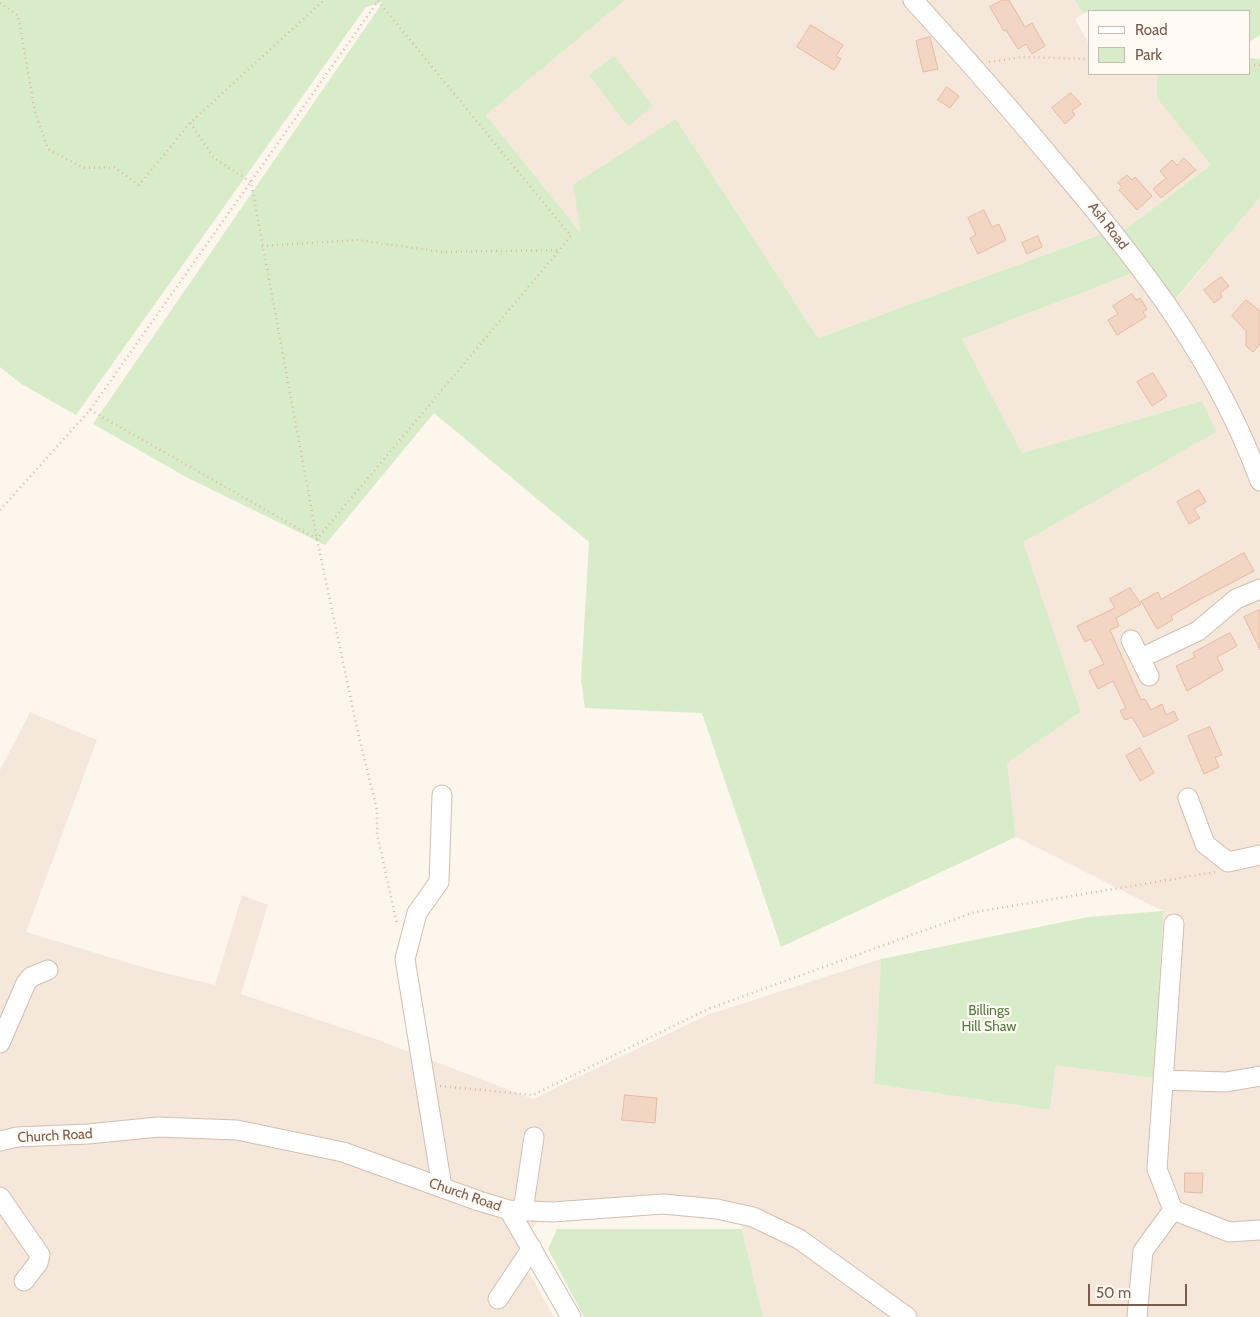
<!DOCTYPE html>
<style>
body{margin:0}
#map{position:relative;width:1260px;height:1317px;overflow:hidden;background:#fdf6ec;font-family:Cabin,sans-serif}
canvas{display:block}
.legend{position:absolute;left:1088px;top:10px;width:162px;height:65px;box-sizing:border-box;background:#fffaf3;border:1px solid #cabbb1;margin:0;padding:6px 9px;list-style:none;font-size:15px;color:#7a5c4d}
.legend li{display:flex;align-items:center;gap:10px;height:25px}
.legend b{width:25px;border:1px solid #cabbb1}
.scale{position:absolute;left:1088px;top:1284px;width:99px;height:22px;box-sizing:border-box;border:2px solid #7a5c4d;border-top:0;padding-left:6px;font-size:15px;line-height:18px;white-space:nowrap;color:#7a5c4d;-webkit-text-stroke:4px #fffaf3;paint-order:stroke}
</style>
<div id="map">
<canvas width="1260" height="1317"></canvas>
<ul class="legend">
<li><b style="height:6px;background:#fff"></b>Road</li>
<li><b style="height:14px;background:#d8ecc9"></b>Park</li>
</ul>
<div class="scale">50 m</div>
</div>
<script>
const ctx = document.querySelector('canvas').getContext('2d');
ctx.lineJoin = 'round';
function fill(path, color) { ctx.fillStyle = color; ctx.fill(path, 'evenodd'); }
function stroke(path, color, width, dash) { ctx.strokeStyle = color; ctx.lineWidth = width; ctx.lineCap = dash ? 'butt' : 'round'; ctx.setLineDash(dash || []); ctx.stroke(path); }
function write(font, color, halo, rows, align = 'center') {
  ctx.font = font + ' Cabin,sans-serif'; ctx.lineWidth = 4.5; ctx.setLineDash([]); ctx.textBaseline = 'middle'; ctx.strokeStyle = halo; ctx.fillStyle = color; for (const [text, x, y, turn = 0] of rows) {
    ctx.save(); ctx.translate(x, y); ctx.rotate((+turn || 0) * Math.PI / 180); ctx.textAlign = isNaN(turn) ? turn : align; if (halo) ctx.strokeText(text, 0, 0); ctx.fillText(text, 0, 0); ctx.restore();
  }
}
fill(new Path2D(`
 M 625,0 L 1075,0 L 1083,14 L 1075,19 L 1089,44 L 1089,74 L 1157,74 L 1158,98 L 1211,165 L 1123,231 L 1102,234 L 818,338 L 676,119 L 582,234 L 486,115 Z
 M 1260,197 L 1260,1317 L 763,1317 L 737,1207 L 552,1201 L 517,1251 L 554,1317 L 0,1317 L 0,770 L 30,712 L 97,740 L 26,932 L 149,969 L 215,985 L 242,895 L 268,905 L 241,994 L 373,1038 L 533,1099 L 707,1015 L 881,959 L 874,1084 L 1050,1110 L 1056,1065 L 1163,911 L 1016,837 L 1007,763 L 1081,712 L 1022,542 L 1215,432 L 1202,401 L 1022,453 L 962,339 L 1133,273 L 1175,301 Z`), '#f5e8da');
fill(new Path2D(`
 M 0,0 L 625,0 L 486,115 L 581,233 L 573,185 L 676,119 L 818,338 L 1102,234 L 1133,273 L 962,339 L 1022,453 L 1202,401 L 1216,432 L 1023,542 L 1081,712 L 1007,763 L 1016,837 L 781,947 L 702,713 L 585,708 L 581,680 L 589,542 L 434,413 L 325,545 L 188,478 L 93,424 L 383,2 L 366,7 L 76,415 L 20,383 L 0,367 Z
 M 1075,0 L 1260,0 L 1260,35 L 1249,42 L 1249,11 L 1093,11 L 1092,9 L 1083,14 Z
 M 614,56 L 653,106 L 628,126 L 589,75 Z
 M 1249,58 L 1260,59 L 1260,197 L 1174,301 L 1123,231 L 1211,165 L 1157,98 L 1157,74 L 1249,74 Z
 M 1163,911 L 1154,1078 L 1056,1065 L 1050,1110 L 874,1084 L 881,959 L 1088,917 Z
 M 557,1229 L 742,1229 L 763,1317 L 584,1317 L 548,1249 Z`), '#d8ecc9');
const building = new Path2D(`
 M 1003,0 L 1009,0 L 1025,27 L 1032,23 L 1045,46 L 1032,54 L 1026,44 L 1018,49 L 1006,30 L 1004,31 L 990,7 Z
 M 811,25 L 843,45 L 836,56 L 841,59 L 834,70 L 797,47 Z
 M 930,37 L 938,69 L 923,72 L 916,41 Z
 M 947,87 L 959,96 L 950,108 L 938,100 Z
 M 1071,93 L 1081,104 L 1072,111 L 1075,115 L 1065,124 L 1052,108 Z
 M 1184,158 L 1196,170 L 1161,198 L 1153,189 L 1166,178 L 1160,171 L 1172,160 L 1177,165 Z
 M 1127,175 L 1132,180 L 1135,177 L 1152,196 L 1137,210 L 1119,190 L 1122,187 L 1118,183 Z
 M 984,210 L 992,227 L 999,224 L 1006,240 L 978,254 L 970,238 L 976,235 L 968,218 Z
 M 1038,236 L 1042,247 L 1027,254 L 1022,243 Z
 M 1221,277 L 1229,286 L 1220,293 L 1222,297 L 1214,303 L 1204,290 Z
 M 1132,294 L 1136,300 L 1140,298 L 1147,309 L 1143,312 L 1146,317 L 1117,335 L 1108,320 L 1118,314 L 1113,306 Z
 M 1246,300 L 1260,311 L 1260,344 L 1253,352 L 1246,346 L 1246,331 L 1232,316 Z
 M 1153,373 L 1167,396 L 1152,406 L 1137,382 Z
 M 1199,490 L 1206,502 L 1194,509 L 1200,518 L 1189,524 L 1177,502 Z
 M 1244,553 L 1254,571 L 1195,602 L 1171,616 L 1173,620 L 1157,629 L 1141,601 L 1158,592 L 1161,599 Z
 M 1130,588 L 1141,604 L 1116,618 L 1119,626 L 1110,630 L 1141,700 L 1145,699 L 1151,710 L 1162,704 L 1166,715 L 1174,711 L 1178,720 L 1144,737 L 1132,717 L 1125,720 L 1120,711 L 1126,708 L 1113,681 L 1098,689 L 1089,671 L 1104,664 L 1091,639 L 1085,642 L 1077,626 L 1115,608 L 1110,599 Z
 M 1260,610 L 1260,650 L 1244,617 Z
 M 1230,633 L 1237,646 L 1217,657 L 1223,670 L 1187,691 L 1176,666 L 1195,657 L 1193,653 Z
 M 1210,727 L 1222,755 L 1215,757 L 1219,767 L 1204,774 L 1188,736 Z
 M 1140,748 L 1154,773 L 1140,781 L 1126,756 Z
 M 625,1095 L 657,1098 L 655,1123 L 622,1120 Z
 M 1185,1173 L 1203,1173 L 1202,1193 L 1185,1192 Z`);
fill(building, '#f3d5c3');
stroke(building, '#e6bba3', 1);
const minor = new Path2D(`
 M 913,0 C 964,56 1014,113 1062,171 C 1143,266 1217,363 1260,481
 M 1131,640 L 1149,676
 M 1141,658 L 1198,631 L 1236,599 L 1260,589
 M 442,795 L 439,882 L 417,913 L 405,959 L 442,1187
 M 1188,798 L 1205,844 L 1228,862 L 1260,855
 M 1174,924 L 1157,1169 L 1173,1210 L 1229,1232 L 1260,1230
 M 0,1043 L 26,983 L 31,977 L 48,970
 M 1163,1080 L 1226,1082 L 1260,1076
 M 0,1141 L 17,1137 L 88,1134 L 158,1127 L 237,1130 L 343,1152 L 479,1201 L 509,1210 L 553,1212 L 663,1204 L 717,1209 L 753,1217 L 799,1239 L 907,1317
 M 0,1197 L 40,1255 L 38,1263 L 24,1281
 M 509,1210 L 571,1317
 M 523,1211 L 534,1137
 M 498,1299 L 532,1248
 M 1137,1317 L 1143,1251 L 1173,1210`);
stroke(minor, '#d1beb0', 21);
stroke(new Path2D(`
 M 0,3 L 18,15 L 35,112 L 48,149 L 83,168 L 114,167 L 139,185 L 190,123 L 324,0
 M 989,62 L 1023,57 L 1089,59
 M 1249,65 L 1260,65
 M 190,123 L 214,158 L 251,182 L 317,539 L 358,733 L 377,810 L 377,834 L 397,924
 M 262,246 L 358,240 L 442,252 L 559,250
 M 90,410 L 317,539 L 571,236 L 378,1 L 374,0
 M 0,510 L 90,410 L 378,1
 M 440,1086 L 533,1095 L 708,1009 L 975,912 L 1216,872`), '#d9b8a5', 2.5, [1, 4]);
stroke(minor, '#fff', 19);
write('14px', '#7a5c4d', '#fffaf3', [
 ["Ash Road",1108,226,52],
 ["Church Road",55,1136,-3],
 ["Church Road",465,1195,19]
]);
write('14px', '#537a41', '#fffaf3', [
 ["Billings",989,1011],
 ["Hill Shaw",989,1027]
]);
</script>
